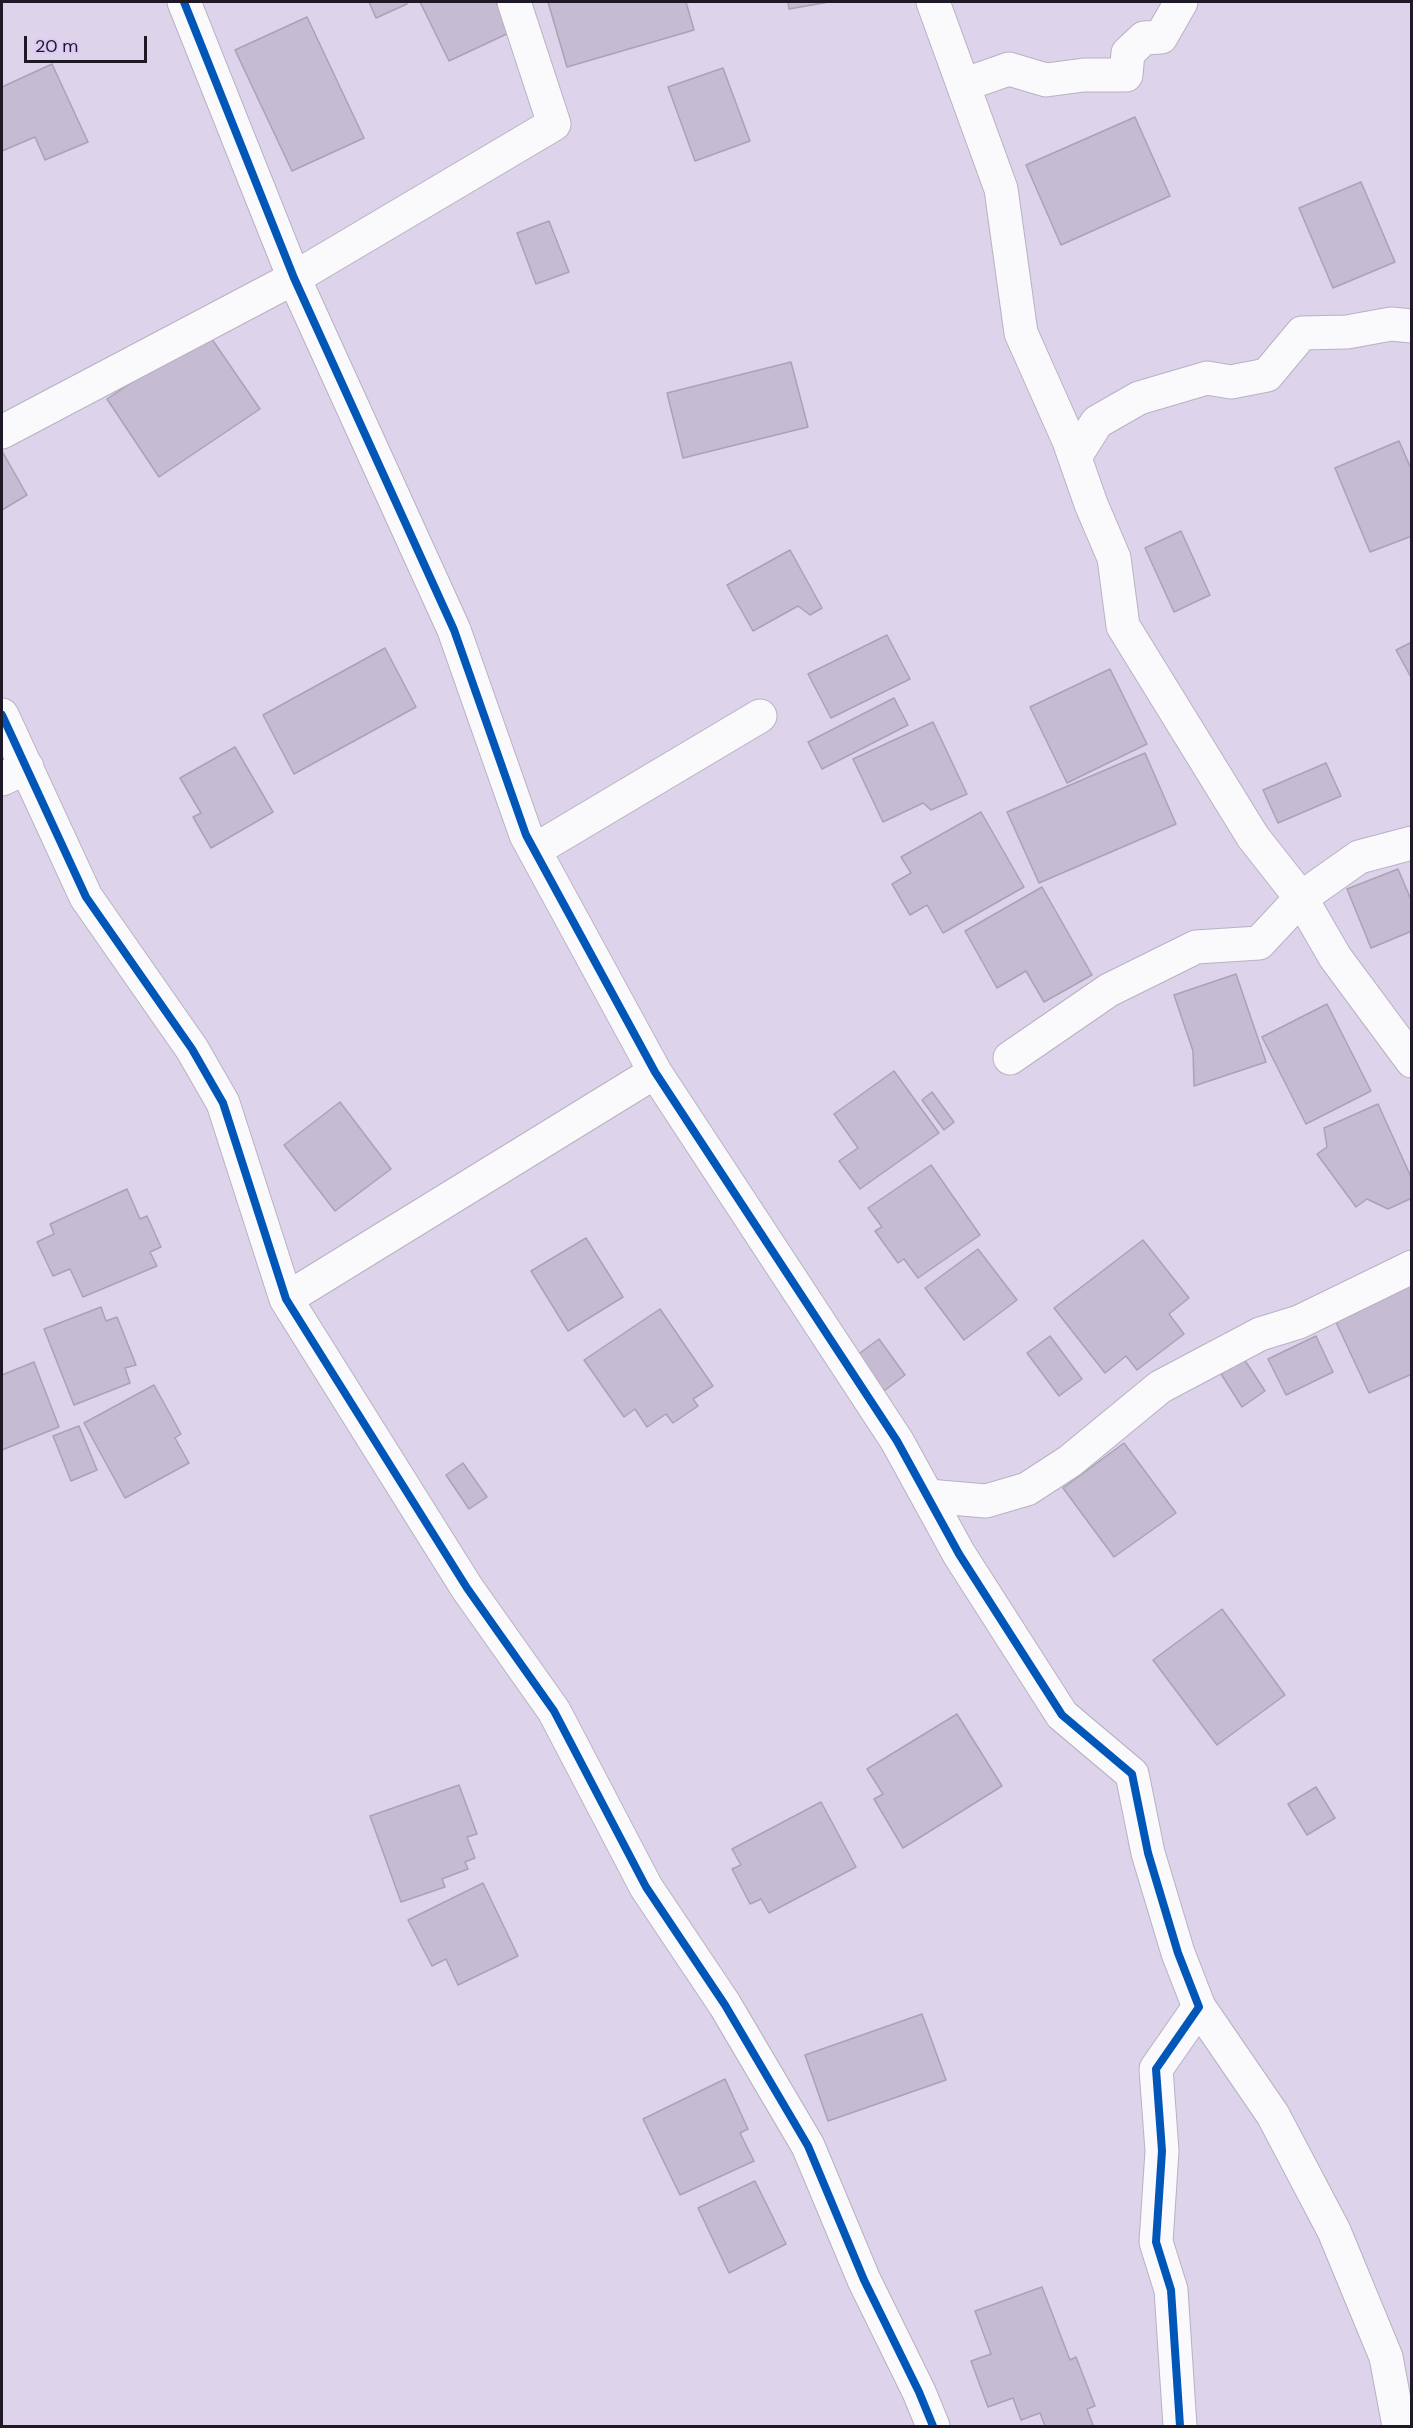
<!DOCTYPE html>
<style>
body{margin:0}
#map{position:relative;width:1413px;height:2428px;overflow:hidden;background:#ddd4eb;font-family:"DM Sans",sans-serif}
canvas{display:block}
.frame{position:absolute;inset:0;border:3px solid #1e1827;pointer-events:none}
.scale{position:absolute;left:24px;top:36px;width:123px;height:27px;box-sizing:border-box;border:3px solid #1e1827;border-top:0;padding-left:8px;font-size:18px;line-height:21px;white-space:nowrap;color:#1e1827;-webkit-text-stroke:4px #dbcaf5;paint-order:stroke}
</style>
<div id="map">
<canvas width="1413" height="2428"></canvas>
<div class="frame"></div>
<div class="scale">20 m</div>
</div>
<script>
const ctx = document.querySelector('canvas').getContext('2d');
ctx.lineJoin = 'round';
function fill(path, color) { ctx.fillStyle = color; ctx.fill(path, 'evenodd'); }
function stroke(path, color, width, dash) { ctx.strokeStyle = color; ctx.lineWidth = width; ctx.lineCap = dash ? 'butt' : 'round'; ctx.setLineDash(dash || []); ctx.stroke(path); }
const building = new Path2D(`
 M 369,2 L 406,2 L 407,4 L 376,18 Z
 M 420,2 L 496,2 L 511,32 L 449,61 Z
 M 548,2 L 686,2 L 694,30 L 567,67 Z
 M 788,2 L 829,2 L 789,9 Z
 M 307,17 L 364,138 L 292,171 L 235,50 Z
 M 52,64 L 88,142 L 45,160 L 35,137 L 2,151 L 2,87 Z
 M 723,68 L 750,141 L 695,161 L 668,87 Z
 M 1135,117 L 1170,196 L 1061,245 L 1026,165 Z
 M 1361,182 L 1395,262 L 1333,288 L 1299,208 Z
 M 549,221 L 569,272 L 536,284 L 517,233 Z
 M 207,332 L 260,409 L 159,477 L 107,399 Z
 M 791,362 L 808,427 L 683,458 L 667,393 Z
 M 1399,441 L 1412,471 L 1412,536 L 1370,552 L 1335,468 Z
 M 2,451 L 27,495 L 2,510 Z
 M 1181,531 L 1210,595 L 1174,612 L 1145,548 Z
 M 790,550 L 822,608 L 810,615 L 798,606 L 753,631 L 727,585 Z
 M 887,635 L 910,679 L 831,718 L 808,674 Z
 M 1412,642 L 1412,679 L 1396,650 Z
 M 385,648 L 416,707 L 294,774 L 263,715 Z
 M 1110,669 L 1147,744 L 1067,783 L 1030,707 Z
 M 894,698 L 908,725 L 822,769 L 808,742 Z
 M 933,722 L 967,794 L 931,810 L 923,803 L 883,822 L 853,759 Z
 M 235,747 L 273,812 L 211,848 L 193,817 L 201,813 L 180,778 Z
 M 1145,753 L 1176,824 L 1039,883 L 1007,812 Z
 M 1326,763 L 1341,796 L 1278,823 L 1263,790 Z
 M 981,812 L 1024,887 L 943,933 L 927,905 L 910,915 L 892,884 L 911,873 L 901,857 Z
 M 1398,869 L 1412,902 L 1412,931 L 1371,948 L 1347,889 Z
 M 1042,887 L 1092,975 L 1044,1002 L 1026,971 L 997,988 L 965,931 Z
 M 1236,974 L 1266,1062 L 1194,1086 L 1193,1051 L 1174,995 Z
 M 1327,1004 L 1371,1091 L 1306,1124 L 1262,1037 Z
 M 894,1071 L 939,1133 L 860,1189 L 839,1161 L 858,1148 L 834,1114 Z
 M 932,1092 L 954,1122 L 944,1130 L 922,1100 Z
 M 340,1102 L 391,1169 L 335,1211 L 284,1145 Z
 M 1378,1104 L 1412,1179 L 1412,1198 L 1388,1209 L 1367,1199 L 1356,1207 L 1317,1154 L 1327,1147 L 1324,1128 Z
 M 931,1165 L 980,1235 L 918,1278 L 904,1259 L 898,1263 L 875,1231 L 882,1227 L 868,1208 Z
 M 127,1189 L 140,1219 L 147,1216 L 161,1247 L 150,1252 L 157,1266 L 83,1297 L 70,1269 L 53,1276 L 37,1242 L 54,1234 L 50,1224 Z
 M 586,1238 L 623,1297 L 568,1331 L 531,1271 Z
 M 1143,1240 L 1189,1298 L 1169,1314 L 1184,1334 L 1137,1370 L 1126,1356 L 1105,1373 L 1054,1308 Z
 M 978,1249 L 1017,1300 L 964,1340 L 925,1288 Z
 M 1412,1285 L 1412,1374 L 1369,1393 L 1335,1320 Z
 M 101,1307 L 106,1321 L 117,1317 L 136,1365 L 125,1368 L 130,1383 L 74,1405 L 44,1329 Z
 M 660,1309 L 713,1386 L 693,1399 L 698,1406 L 673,1423 L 666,1414 L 647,1427 L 635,1409 L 624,1417 L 584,1360 Z
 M 1050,1336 L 1082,1379 L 1059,1396 L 1027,1353 Z
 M 1316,1336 L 1333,1372 L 1286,1395 L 1268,1359 Z
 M 879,1339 L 905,1375 L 880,1394 L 853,1358 Z
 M 1244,1359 L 1265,1391 L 1242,1407 L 1221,1374 Z
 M 34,1362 L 59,1427 L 2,1450 L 2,1375 Z
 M 154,1385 L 181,1434 L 175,1438 L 189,1463 L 125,1498 L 84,1423 Z
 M 79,1426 L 97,1470 L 71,1481 L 53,1436 Z
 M 1124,1443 L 1176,1513 L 1114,1557 L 1063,1488 Z
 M 463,1463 L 487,1497 L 469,1509 L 446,1475 Z
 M 1222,1609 L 1285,1695 L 1217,1745 L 1153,1660 Z
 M 957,1714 L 1002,1786 L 903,1848 L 874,1799 L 883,1794 L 867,1769 Z
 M 459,1785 L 477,1834 L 467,1837 L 475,1858 L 465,1862 L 468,1869 L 442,1879 L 445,1887 L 401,1902 L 370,1816 Z
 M 1316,1787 L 1335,1818 L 1307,1835 L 1288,1804 Z
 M 821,1802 L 856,1867 L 769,1913 L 761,1899 L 750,1904 L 732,1869 L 741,1865 L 732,1849 Z
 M 483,1883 L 518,1956 L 458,1985 L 446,1959 L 432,1966 L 408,1920 Z
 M 922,2014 L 946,2080 L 828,2121 L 805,2055 Z
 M 725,2079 L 748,2129 L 740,2133 L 754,2161 L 680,2195 L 643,2119 Z
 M 755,2181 L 786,2244 L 729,2273 L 698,2208 Z
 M 1042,2287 L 1070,2360 L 1076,2357 L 1095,2406 L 1087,2409 L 1093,2425 L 1089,2426 L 1045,2426 L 1040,2413 L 1021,2420 L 1013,2398 L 988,2407 L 971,2361 L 991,2354 L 975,2311 Z`);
fill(building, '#c5bbd2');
stroke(building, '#aaa2b5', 1.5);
const minor = new Path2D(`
 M 184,2 L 294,278 L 454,630 L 526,835 L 655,1072 L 897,1441 L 959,1554 L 1062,1715 L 1132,1774 L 1148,1853 L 1178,1953 L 1199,2007 L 1156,2069 L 1162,2151 L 1156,2242 L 1171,2290 L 1180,2426
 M 933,2 L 1001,189 L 1021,333 L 1069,441 L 1091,504 L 1114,558 L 1123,626 L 1253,837 L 1301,898 L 1335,957 L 1412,1061
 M 963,85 L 1009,69 L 1046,80 L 1084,75 L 1126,75 L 1128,53 L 1144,38 L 1161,37 L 1181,2
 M 2,432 L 294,278 L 554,124 L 514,2
 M 1075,457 L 1097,422 L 1139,398 L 1207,378 L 1231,382 L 1267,375 L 1302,333 L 1347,332 L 1391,324 L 1412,326
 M 2,715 L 86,897 L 192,1049 L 223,1103 L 286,1299 L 467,1588 L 554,1711 L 646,1887 L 725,2005 L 808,2146 L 864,2280 L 919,2392 L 933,2426
 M 2,779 L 27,767
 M 535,850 L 760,716
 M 1010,1058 L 1109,990 L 1196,947 L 1259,943 L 1301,898 L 1359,857 L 1412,843
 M 286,1299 L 655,1072
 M 928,1496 L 986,1501 L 1027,1489 L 1070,1461 L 1160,1387 L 1260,1334 L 1299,1322 L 1412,1267
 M 1199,2007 L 1273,2115 L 1334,2231 L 1386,2357 L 1399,2426`);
stroke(minor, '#b8b1c2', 35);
stroke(minor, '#faf9fc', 33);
stroke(new Path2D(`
 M 184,2 L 294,278 L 454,630 L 526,835 L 655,1072 L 897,1441 L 959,1554 L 1062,1715 L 1132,1774 L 1148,1853 L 1178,1953 L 1199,2007 L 1156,2069 L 1162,2151 L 1156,2242 L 1171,2290 L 1180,2426
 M 2,715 L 86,897 L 192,1049 L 223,1103 L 286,1299 L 467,1588 L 554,1711 L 646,1887 L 725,2005 L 808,2146 L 864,2280 L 919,2392 L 933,2426`), '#0057b8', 8);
</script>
